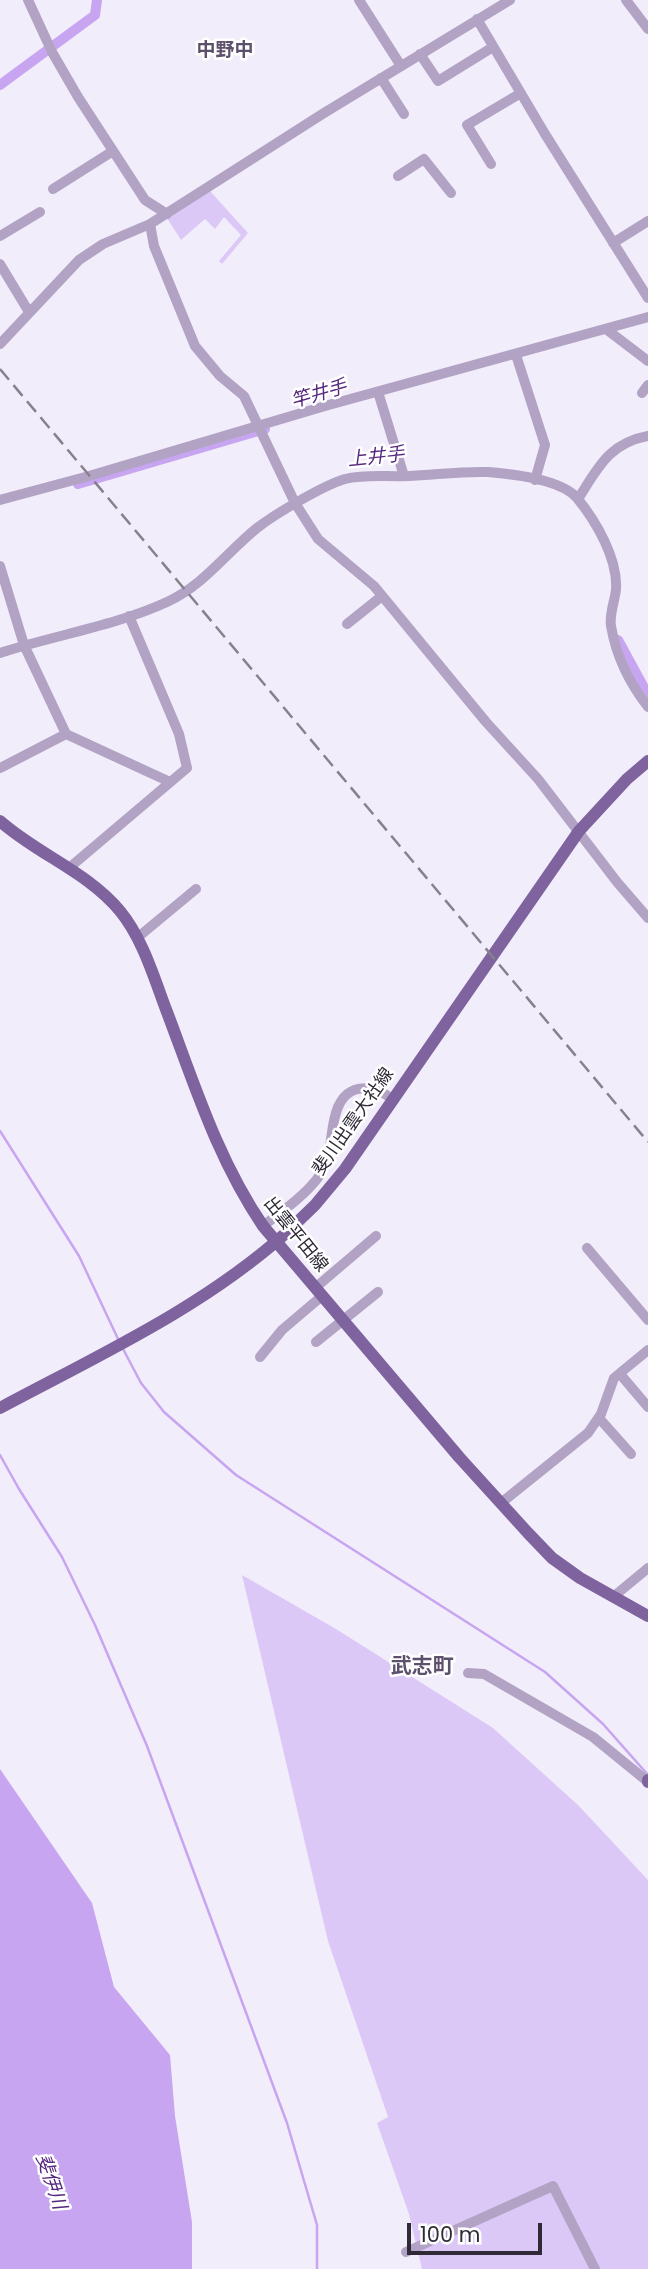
<!DOCTYPE html>
<meta charset="utf-8">
<style>
body{margin:0}
#map{position:relative;width:648px;height:2269px;overflow:hidden;background:#f2edfa;font-family:Poppins,sans-serif}
canvas{display:block}
.scale{position:absolute;left:407px;top:2223px;width:135px;height:32px;box-sizing:border-box;border:4px solid #2f2a36;border-top:0;padding-left:9px;font-size:21px;line-height:24px;white-space:nowrap;color:#2f2a36;-webkit-text-stroke:5px #fff;paint-order:stroke}
</style>
<div id="map">
<canvas width="648" height="2269"></canvas>
<div class="scale">100 m</div>
</div>
<script>
const ctx = document.querySelector('canvas').getContext('2d');
ctx.lineJoin = 'round';
function fill(path, color) { ctx.fillStyle = color; ctx.fill(path, 'evenodd'); }
function stroke(path, color, width, dash) { ctx.strokeStyle = color; ctx.lineWidth = width; ctx.lineCap = dash ? 'butt' : 'round'; ctx.setLineDash(dash || []); ctx.stroke(path); }
function write(font, color, halo, rows, align = 'center') {
  ctx.font = font + ' Poppins,"Noto Sans JP",sans-serif'; ctx.lineWidth = 5; ctx.setLineDash([]); ctx.textBaseline = 'middle'; ctx.strokeStyle = halo; ctx.fillStyle = color; for (const [text, x, y, turn = 0] of rows) {
    ctx.save(); ctx.translate(x, y); ctx.rotate((+turn || 0) * Math.PI / 180); ctx.textAlign = isNaN(turn) ? turn : align; if (halo) ctx.strokeText(text, 0, 0); ctx.fillText(text, 0, 0); ctx.restore();
  }
}
fill(new Path2D(`
 M 210,191 L 248,233 L 222,264 L 219,261 L 241,235 L 224,217 L 215,229 L 205,219 L 181,240 L 167,218 Z
 M 242,1575 L 336,1629 L 493,1728 L 579,1806 L 648,1880 L 648,2269 L 422,2269 L 409,2214 L 377,2123 L 388,2117 L 328,1941 Z`), '#dcc8f7');
fill(new Path2D(`
 M 0,1769 L 92,1903 L 114,1987 L 170,2055 L 175,2116 L 192,2222 L 192,2269 L 0,2269 Z`), '#c7a5f1');
stroke(new Path2D(`
 M 0,1131 L 79,1256 L 119,1341
 M 122,1347 L 141,1383 L 164,1412 L 236,1475 L 545,1672 L 603,1724 L 648,1775
 M 0,1455 L 19,1489 L 62,1557 L 95,1625 L 147,1746 L 287,2123 L 317,2225 L 317,2269`), '#c7a5f1', 2.5);
stroke(new Path2D(`
 M 0,85 L 95,15 L 97,0
 M 78,484 L 265,429
 M 618,640 L 648,695`), '#c7a5f1', 10);
stroke(new Path2D(`
 M 28,0 L 52,52 L 78,97 L 145,200 L 167,214
 M 359,0 L 401,66
 M 626,0 L 648,29
 M 477,19 L 545,134 L 648,298
 M 420,54 L 438,81 L 493,47
 M 381,78 L 404,114
 M 491,164 L 467,125 L 521,93
 M 398,176 L 424,159 L 451,193
 M 53,189 L 113,151
 M 150,224 L 154,246 L 195,346 L 220,376 L 244,396 L 295,503 L 318,539 L 374,586 L 486,722 L 538,779 L 617,882 L 648,918
 M 0,236 L 40,212
 M 613,243 L 648,221
 M 0,264 L 29,312
 M 606,329 L 648,361
 M 0,344 L 79,260 L 103,244 L 150,224 L 324,113 L 510,0
 M 516,355 L 545,445 L 535,480
 M 378,392 L 404,476
 M 642,393 L 648,385
 M 578,499 C 598,468 609,443 648,436
 M 0,500 L 89,476 L 325,406 L 648,317
 M 0,566 L 24,645 L 66,734
 M 347,624 L 382,596
 M 0,653 C 55,635 115,626 167,602 C 204,585 226,553 257,528 C 275,514 324,485 345,479 C 366,474 387,477 408,476 C 435,475 461,471 488,472 C 512,474 561,479 577,498 C 596,521 618,559 616,589 C 615,601 609,614 611,626 C 616,655 630,684 648,707
 M 0,768 L 66,734 L 170,782
 M 69,868 L 187,768 L 179,734 L 129,616
 M 137,938 L 196,889
 M 263,1226 C 281,1212 303,1197 317,1179 C 335,1155 328,1131 338,1107 C 349,1082 374,1085 392,1099
 M 587,1248 L 648,1320
 M 315,1288 L 376,1236
 M 316,1342 L 378,1292
 M 260,1357 L 282,1330 L 322,1296
 M 620,1374 L 648,1407
 M 599,1418 L 631,1454
 M 501,1503 L 588,1433 L 601,1414 L 614,1378 L 648,1350
 M 613,1597 L 648,1568
 M 468,1673 L 484,1674 L 593,1737 L 647,1781
 M 406,2252 L 553,2186 L 595,2269`), '#b2a3c5', 10);
stroke(new Path2D(`
 M 0,821 C 37,854 88,872 120,911 C 143,939 154,978 167,1012 C 195,1086 218,1160 263,1226 L 459,1457 L 528,1533 L 552,1558 L 580,1578 L 648,1616
 M 286,1233 L 315,1205 L 345,1169 L 579,831 L 627,779 L 648,761
 M 648,1780 L 648,1782`), '#7e639f', 12);
stroke(new Path2D(`
 M 0,369 L 648,1142`), '#86818d', 2.5, [14, 7]);
stroke(new Path2D(`
 M 0,1408 C 99,1355 202,1308 286,1233`), '#7e639f', 12);
write('18px', '#2f2a36', '#fff', [
 ["斐川出雲大社線",354,1122,-55],
 ["出雲平田線",295,1235,51]
]);
write('bold 19px', '#5c506c', '#fff', [
 ["中野中",225,51]
]);
write('italic 19px', '#56287f', '#fff', [
 ["竿井手",319,395,-16],
 ["上井手",376,458,-6],
 ["斐伊川",50,2182,71]
]);
write('bold 21px', '#5c506c', '#fff', [
 ["武志町",422,1668]
]);
</script>
